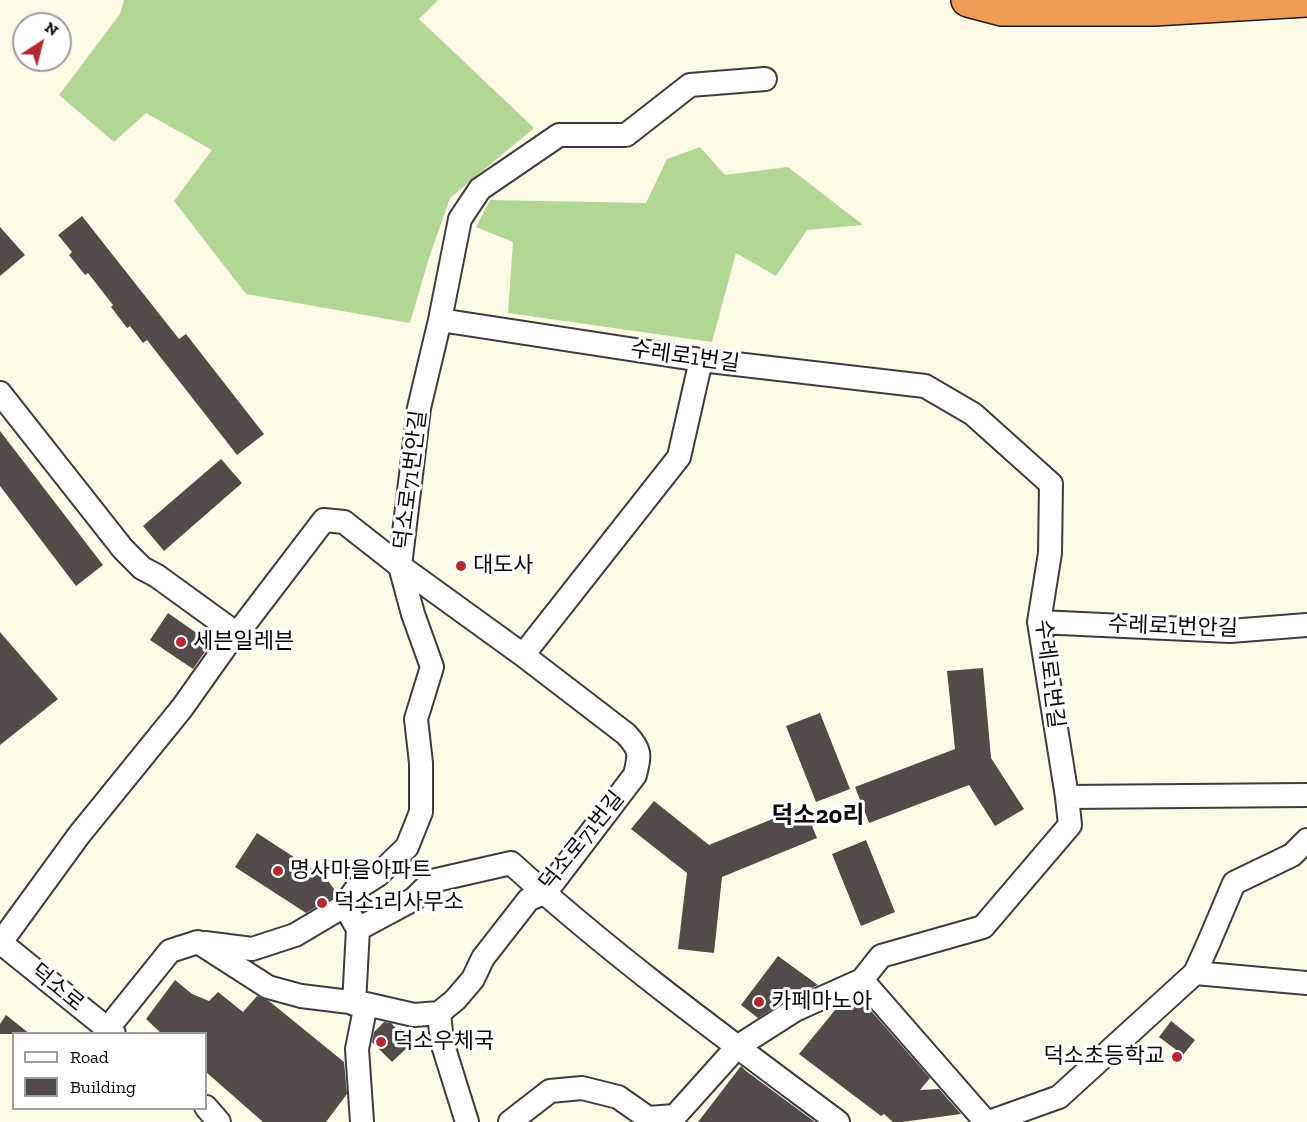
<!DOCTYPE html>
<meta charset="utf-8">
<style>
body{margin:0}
#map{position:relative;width:1307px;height:1122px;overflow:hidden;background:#fefae8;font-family:"Zilla Slab",serif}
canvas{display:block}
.legend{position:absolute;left:12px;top:1032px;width:195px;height:78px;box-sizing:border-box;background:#fff;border:2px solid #9d9d9d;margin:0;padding:8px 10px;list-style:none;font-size:18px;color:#0a0a0a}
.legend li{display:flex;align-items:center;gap:12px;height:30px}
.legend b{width:30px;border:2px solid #9d9d9d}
.north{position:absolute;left:12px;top:12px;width:60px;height:60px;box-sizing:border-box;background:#fff;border:2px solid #9d9d9d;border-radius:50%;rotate:36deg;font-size:16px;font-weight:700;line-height:24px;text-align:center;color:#0a0a0a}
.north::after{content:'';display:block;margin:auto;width:21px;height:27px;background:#b4292f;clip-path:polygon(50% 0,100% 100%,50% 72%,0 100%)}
</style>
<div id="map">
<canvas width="1307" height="1122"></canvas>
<ul class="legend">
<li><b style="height:8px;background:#fff"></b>Road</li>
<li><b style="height:16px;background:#524b47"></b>Building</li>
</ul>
<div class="north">N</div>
</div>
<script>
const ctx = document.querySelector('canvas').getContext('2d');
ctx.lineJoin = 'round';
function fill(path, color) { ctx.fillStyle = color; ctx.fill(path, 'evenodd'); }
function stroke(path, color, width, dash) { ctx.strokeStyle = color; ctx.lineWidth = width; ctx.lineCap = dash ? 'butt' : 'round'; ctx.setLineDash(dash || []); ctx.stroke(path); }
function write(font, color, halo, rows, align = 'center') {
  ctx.font = font + ' "Zilla Slab","Noto Sans KR",serif'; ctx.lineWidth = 6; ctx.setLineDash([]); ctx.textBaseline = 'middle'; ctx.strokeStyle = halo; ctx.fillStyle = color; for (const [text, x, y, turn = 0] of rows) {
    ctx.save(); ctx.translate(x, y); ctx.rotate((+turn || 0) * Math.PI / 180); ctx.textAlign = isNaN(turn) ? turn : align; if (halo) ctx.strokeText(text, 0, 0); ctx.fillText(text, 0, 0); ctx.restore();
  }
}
fill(new Path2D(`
 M 124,0 L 438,0 L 419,19 L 534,128 L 450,198 L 429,258 L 410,323 L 246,294 L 174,201 L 212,150 L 146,113 L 114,142 L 59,95 L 120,14 Z
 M 700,147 L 725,175 L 788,167 L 863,225 L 807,230 L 776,276 L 736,253 L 712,342 L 508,313 L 513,242 L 476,227 L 490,200 L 646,203 L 667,159 Z`), '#b2d694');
fill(new Path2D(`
 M 82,216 L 179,339 L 186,334 L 264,434 L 237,455 L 147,340 L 143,343 L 130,326 L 127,328 L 111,307 L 113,305 L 88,273 L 85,275 L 69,255 L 72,252 L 58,235 Z
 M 0,227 L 25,255 L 0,276 Z
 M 0,431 L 103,565 L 76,586 L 0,486 Z
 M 221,459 L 242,483 L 164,551 L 143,526 Z
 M 168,613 L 211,643 L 193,669 L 150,640 Z
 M 0,632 L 58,699 L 0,745 Z
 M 983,668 L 991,758 L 1024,809 L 995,826 L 969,785 L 869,823 L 855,787 L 955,749 L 947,671 Z
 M 820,713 L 850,789 L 816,802 L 786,726 Z
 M 654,801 L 709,845 L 804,806 L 817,838 L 722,877 L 714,953 L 678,949 L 687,873 L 631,829 Z
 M 257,833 L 326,878 L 337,893 L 335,896 L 306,913 L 235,867 Z
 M 866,840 L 895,912 L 861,926 L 832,854 Z
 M 778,956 L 818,985 L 788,999 L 758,1018 L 741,1005 Z
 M 175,980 L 192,994 L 209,1001 L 218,992 L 243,1012 L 257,996 L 269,1001 L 344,1062 L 347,1094 L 326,1122 L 263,1122 L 206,1072 L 206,1034 L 162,1034 L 146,1019 Z
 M 854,999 L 872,1012 L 930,1078 L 920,1090 L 939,1089 L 961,1114 L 902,1122 L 893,1122 L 884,1114 L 881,1116 L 799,1054 L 840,1004 Z
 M 6,1015 L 30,1034 L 0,1034 L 0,1024 Z
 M 1171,1021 L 1195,1040 L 1183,1055 L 1159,1037 Z
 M 384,1022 L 391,1023 L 411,1044 L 392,1062 L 372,1042 L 374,1032 Z
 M 741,1066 L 746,1071 L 815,1122 L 698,1122 Z`), '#524b47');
const street = new Path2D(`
 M 440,320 L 701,360 L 925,386 L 973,414 L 1051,484 L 1050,553 L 1039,622 L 1067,797 L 1070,825 L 983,927 L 881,956 L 862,980 L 795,1010 L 737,1047 L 675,1116 L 648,1118 L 618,1097 L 582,1088 L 550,1091 L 510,1122
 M 0,393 L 123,549 L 142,568 L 157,576 L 237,634
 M 1039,622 L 1230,631 L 1307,625
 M 523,655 L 679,457 L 701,360
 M 1067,797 L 1307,795
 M 351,917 L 358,929 L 354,1004
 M 358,929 L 414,899 L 432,881 L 511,863 C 614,957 727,1039 838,1122
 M 0,942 L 114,1034
 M 1,942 L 79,835 L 182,708 L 226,646 L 237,634 L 324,520 L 344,522 L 400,566 L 523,655 L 626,734 C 641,750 640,754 635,775 L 545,893 L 529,899 L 483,958 L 473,979 L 455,1000 L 439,1013 L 414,1015 L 366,1004 L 301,996 L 268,987 L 198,942 L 170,951 L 108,1028
 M 205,943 L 252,949 L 295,935 L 344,906 L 356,889 L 378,875 L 407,847 L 421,812 L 421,763 L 416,719 L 432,667 L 413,614 L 400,566 L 419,408 L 440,320 L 460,219 L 480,189 L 559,135 L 626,135 L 690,85 L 765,79
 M 1195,973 L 1307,983
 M 862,980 L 986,1122
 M 439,1013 L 442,1042 L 467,1122
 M 206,1107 L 219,1122
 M 362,1122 L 357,1049 L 366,1004
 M 989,1122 L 1059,1097 L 1195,973 L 1209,942 L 1234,883 L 1292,855 L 1307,840`);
const highway = new Path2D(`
 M 968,0 L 1002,9 L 1154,9 L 1307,0`);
stroke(street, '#3d3d3d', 26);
stroke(highway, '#1b1b1b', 36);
stroke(street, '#fff', 22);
stroke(highway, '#ef9c56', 33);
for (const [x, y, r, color] of [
 [461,566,6,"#b4292f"],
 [181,642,6,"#b4292f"],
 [278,871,6,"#b4292f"],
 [322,903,6,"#b4292f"],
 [759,1002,6,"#b4292f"],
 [381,1042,6,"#b4292f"],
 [1177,1057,6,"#b4292f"]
]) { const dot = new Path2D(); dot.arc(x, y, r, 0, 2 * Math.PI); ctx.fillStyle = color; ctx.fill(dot); stroke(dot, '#fff', 2); }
write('22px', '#0a0a0a', '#fff', [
 ["수레로1번길",685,357,8],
 ["덕소로71번안길",411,480,-83],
 ["수레로1번안길",1173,627,2],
 ["수레로1번길",1049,674,83],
 ["덕소로71번길",582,841,-51],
 ["덕소로",57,988,39]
]);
write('22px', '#0a0a0a', '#fff', [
 ["대도사",473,566],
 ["세븐일레븐",193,642],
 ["명사마을아파트",290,871],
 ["덕소1리사무소",334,903],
 ["카페마노아",771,1002],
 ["덕소우체국",393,1042],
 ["덕소초등학교",1165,1057,"right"]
], 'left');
write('bold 24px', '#0a0a0a', '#fff', [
 ["덕소20리",818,816]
]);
</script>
